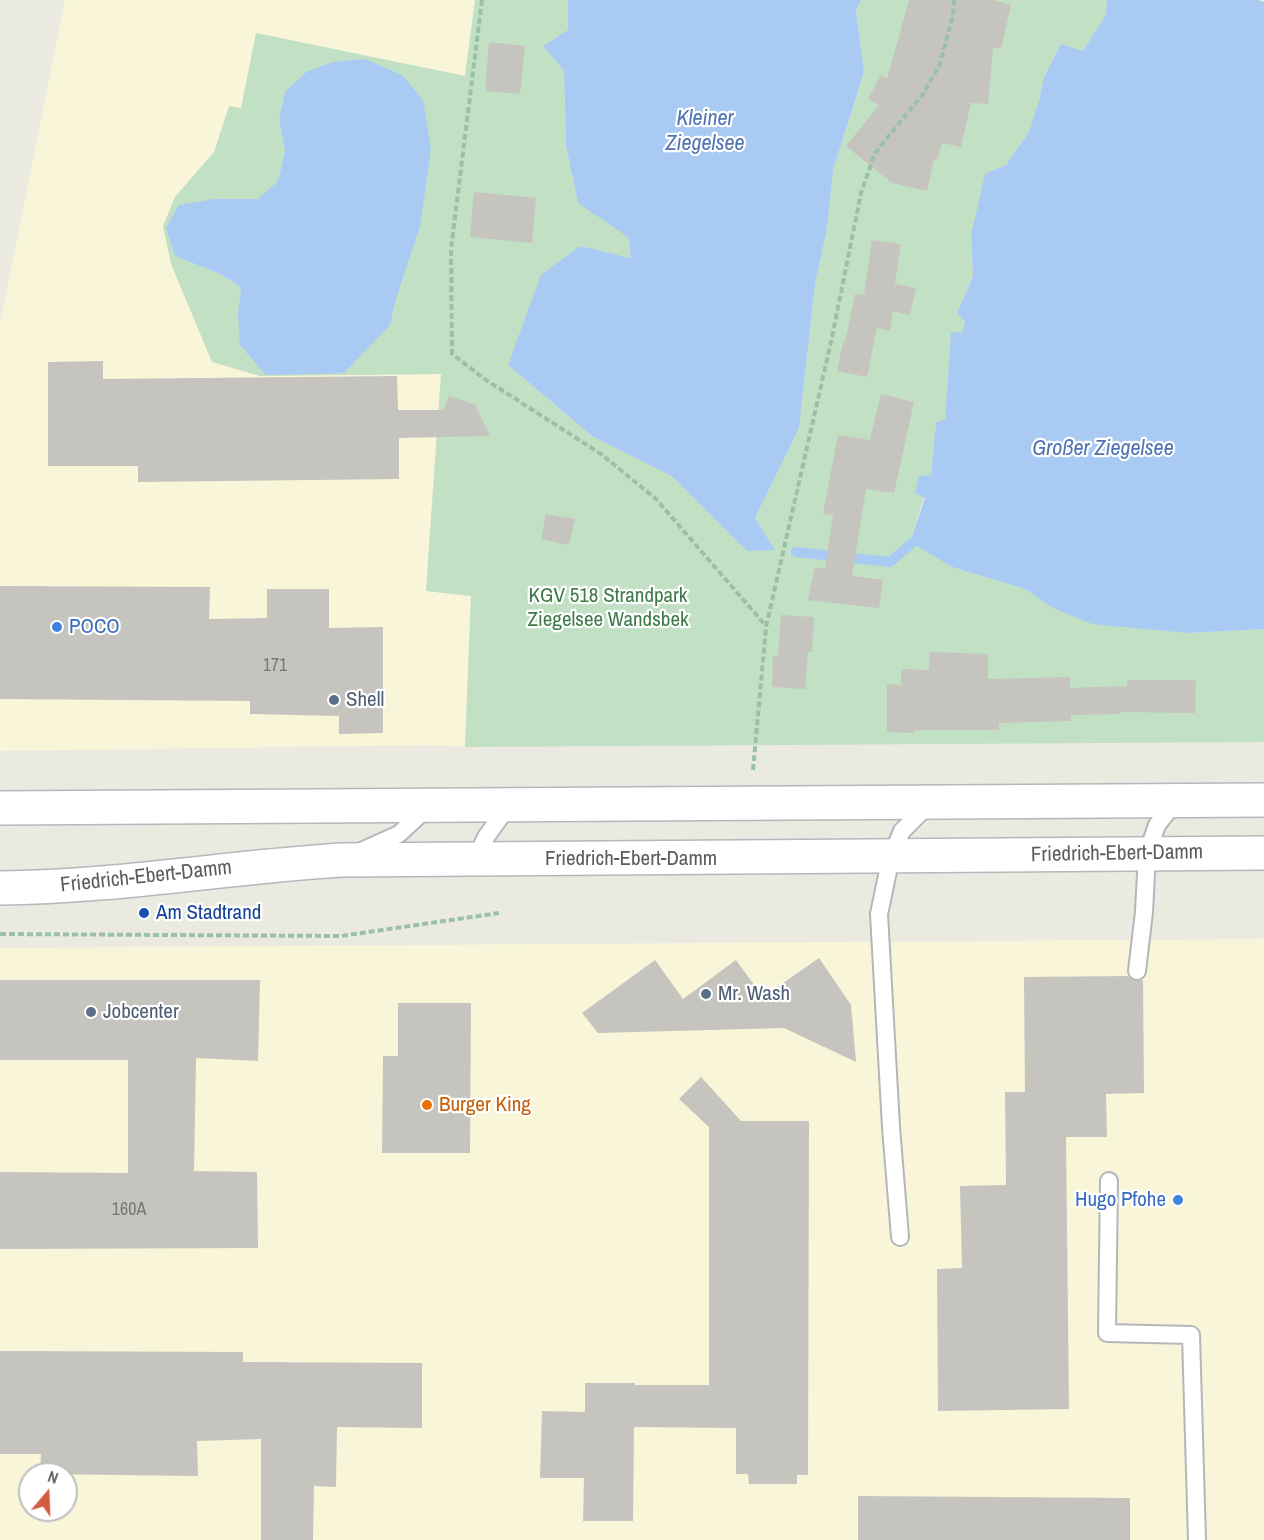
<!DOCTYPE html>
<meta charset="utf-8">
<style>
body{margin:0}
#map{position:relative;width:1264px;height:1540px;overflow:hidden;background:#ebeae1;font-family:"Archivo Narrow",sans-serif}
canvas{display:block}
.north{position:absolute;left:18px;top:1462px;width:60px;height:60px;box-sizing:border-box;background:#fff;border:2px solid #bdbebf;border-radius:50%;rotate:19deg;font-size:16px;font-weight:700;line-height:24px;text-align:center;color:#5a5c60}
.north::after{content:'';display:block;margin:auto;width:21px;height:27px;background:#d25d40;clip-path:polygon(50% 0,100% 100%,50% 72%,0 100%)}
</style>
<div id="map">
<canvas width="1264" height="1540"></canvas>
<div class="north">N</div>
</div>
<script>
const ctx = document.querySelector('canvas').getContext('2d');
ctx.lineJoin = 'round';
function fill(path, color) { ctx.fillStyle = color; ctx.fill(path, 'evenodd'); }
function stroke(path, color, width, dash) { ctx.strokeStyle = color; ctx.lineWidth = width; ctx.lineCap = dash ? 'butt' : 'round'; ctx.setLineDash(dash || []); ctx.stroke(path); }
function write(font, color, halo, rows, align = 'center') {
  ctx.font = font + ' "Archivo Narrow",sans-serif'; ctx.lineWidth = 4.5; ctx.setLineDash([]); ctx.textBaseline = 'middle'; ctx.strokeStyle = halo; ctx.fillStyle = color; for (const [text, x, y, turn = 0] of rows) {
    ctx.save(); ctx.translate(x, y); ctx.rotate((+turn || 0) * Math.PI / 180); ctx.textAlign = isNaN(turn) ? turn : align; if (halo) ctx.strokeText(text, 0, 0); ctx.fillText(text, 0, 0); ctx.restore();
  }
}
fill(new Path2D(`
 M 65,0 L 475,0 L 466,76 L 256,33 L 241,108 L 229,107 L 214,152 L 175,197 L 260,376 L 441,374 L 426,591 L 471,596 L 465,747 L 433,745 L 0,751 L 0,324 Z
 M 1264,939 L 1264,1540 L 0,1540 L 0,948 ZM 30,1474 L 66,1474 L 66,1510 L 30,1510 Z`), '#f9f5d9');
fill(new Path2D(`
 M 475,0 L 568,0 L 568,30 L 544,46 L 564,70 L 566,146 L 578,202 L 628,237 L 631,258 L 580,246 L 508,365 L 592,436 L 673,477 L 747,551 L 774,549 L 755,518 L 799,428 L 815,284 L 827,229 L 833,170 L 864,72 L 856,9 L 861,0 L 1107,0 L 1106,15 L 1083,52 L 1061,44 L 1044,77 L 1039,101 L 1029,132 L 1006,165 L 971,235 L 973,275 L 957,313 L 965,321 L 962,333 L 951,333 L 945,419 L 936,422 L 931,475 L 910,541 L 952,567 L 1025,589 L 1053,608 L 1188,633 L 1264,629 L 1264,742 L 465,747 L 471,596 L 426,591 L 441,374 L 260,376 L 212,362 L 171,264 L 163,226 L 175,197 L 214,152 L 229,106 L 241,108 L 256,33 L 465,76 ZM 306,72 L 396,299 L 390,325 L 238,313 L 241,287 L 220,274 L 175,256 L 214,199 L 258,199 L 278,182 L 285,151 L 279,119 L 285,93 Z`), '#c1e0c4');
fill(new Path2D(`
 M 568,0 L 861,0 L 856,10 L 864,72 L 833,170 L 827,229 L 815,284 L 799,428 L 755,518 L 775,550 L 747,551 L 673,477 L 592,436 L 508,365 L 541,275 L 580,246 L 631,258 L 628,237 L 578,203 L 566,146 L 564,70 L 543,46 L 568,30 Z
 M 1107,0 L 1258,0 L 1264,2 L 1264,629 L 1188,633 L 1092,624 L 1053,608 L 1025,589 L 952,567 L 910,542 L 925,498 L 915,493 L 919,476 L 931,475 L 936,422 L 945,419 L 951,332 L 962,333 L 965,321 L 957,313 L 973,276 L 971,235 L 985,174 L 1006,165 L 1029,132 L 1039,101 L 1044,77 L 1061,44 L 1083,51 L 1106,15 Z
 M 365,59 L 402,75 L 423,100 L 431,149 L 420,226 L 396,299 L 390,325 L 344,373 L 266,375 L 240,345 L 238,313 L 241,287 L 220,274 L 175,256 L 166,228 L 179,205 L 214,199 L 258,199 L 278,181 L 285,151 L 279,119 L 285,92 L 306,72 L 333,62 Z`), '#a9caf3');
stroke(new Path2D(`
 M 796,552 L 890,562 L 912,543`), '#a9caf3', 10);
fill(new Path2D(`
 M 909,0 L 994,0 L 1011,5 L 1001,49 L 993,47 L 988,104 L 971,103 L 961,147 L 942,143 L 938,159 L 934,159 L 927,191 L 892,183 L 846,146 L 879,105 L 868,99 L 881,75 L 887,79 Z
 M 489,42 L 525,46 L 520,94 L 485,91 Z
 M 474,192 L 536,198 L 532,243 L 470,237 Z
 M 872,240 L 901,244 L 895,284 L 916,288 L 910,315 L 893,311 L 890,331 L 877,328 L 867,377 L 837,371 L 843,342 L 845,343 L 855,294 L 864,295 Z
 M 103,361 L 103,379 L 397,376 L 398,410 L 444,410 L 449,396 L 475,405 L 490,436 L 399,438 L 399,479 L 138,482 L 138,466 L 48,466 L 48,362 Z
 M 881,394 L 914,402 L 894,493 L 866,489 L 852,576 L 883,580 L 879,608 L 808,600 L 815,567 L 825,569 L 833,515 L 823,514 L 838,435 L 870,440 Z
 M 546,514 L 575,519 L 569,545 L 541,539 Z
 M 0,586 L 210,587 L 209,619 L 267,618 L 267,589 L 329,589 L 329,628 L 383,627 L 383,733 L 339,734 L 339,716 L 250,714 L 250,701 L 0,699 Z
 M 781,615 L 814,617 L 812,652 L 808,652 L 805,689 L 772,687 L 773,656 L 778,657 Z
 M 930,652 L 988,654 L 988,679 L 1070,677 L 1070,688 L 1127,686 L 1127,680 L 1196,680 L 1195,713 L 1121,712 L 1121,714 L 1071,715 L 1071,721 L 999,723 L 999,730 L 915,730 L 915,733 L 887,732 L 887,684 L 901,685 L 901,669 L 929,670 Z
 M 819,958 L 851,1005 L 856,1062 L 784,1028 L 598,1033 L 582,1013 L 655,960 L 683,999 L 736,960 L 763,997 Z
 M 1128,976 L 1135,981 L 1143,980 L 1144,1093 L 1106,1094 L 1107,1137 L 1066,1137 L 1069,1409 L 938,1411 L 937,1269 L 962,1268 L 960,1186 L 1006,1185 L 1005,1092 L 1025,1092 L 1024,977 Z
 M 0,980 L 260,980 L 258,1061 L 196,1058 L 194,1171 L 257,1172 L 258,1248 L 0,1249 L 0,1172 L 128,1173 L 128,1060 L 0,1060 Z
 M 398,1003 L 471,1003 L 470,1153 L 382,1153 L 383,1056 L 398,1056 Z
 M 701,1077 L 741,1121 L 809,1121 L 808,1475 L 797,1475 L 797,1484 L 749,1484 L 748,1474 L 736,1474 L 736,1428 L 634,1427 L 633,1521 L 583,1521 L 584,1478 L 540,1478 L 542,1411 L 585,1412 L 585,1383 L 635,1383 L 635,1385 L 709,1385 L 709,1127 L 679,1099 Z
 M 0,1351 L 243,1352 L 243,1362 L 422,1363 L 422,1428 L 337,1427 L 336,1487 L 314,1486 L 313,1540 L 261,1540 L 261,1439 L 197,1441 L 198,1476 L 40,1474 L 41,1454 L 0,1454 Z
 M 858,1496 L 1130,1498 L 1130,1540 L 858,1540 Z`), '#c6c4be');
const lane = new Path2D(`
 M 359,852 L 399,834 L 427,808
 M 475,860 L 486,837 L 509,805
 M 1137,971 L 1144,912 L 1147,854 L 1157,825 L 1176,801
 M 1109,1181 L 1107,1333 L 1191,1335 L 1197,1540
 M 900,1237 L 891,1127 L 879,914 L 891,857 L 902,831 L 930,803`);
const secondary = new Path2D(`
 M 0,808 L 1264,800
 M 0,888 C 115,887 228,867 342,860 L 1264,853`);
stroke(lane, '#b4b6ba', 20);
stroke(secondary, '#b5b7bc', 36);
stroke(new Path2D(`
 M 482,0 L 451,249 L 452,354 L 486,380 L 601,454 L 656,499 L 766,626
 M 753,770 L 766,627 L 831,342 L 861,193 L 875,153 L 923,94 L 940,64 L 953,15 L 954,0
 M 0,934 L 341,936 L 499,913`), '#9bc0aa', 4, [6, 3]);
stroke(lane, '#fff', 16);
stroke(secondary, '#fff', 33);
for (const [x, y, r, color] of [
 [57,627,6,"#3f7fe0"],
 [334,700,6,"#5c6f8a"],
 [144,913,6,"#1a4fb4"],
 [706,994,6,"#5c6f8a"],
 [91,1012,6,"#5c6f8a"],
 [427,1105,6,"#e8710a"],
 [1178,1200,6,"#3f7fe0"]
]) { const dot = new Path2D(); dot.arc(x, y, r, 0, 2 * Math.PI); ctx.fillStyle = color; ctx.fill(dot); stroke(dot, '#fff', 2); }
write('18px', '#757678', null, [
 ["171",275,666],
 ["160A",129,1210]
]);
write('21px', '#3e7b48', '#fff', [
 ["KGV 518 Strandpark",608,596],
 ["Ziegelsee Wandsbek",608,620]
]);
write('21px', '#366cbe', '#fff', [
 ["POCO",69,627],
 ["Hugo Pfohe",1166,1200,"right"]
], 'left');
write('21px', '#4e5e75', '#fff', [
 ["Shell",346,700],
 ["Mr. Wash",718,994],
 ["Jobcenter",103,1012]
], 'left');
write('21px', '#5a5c60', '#fff', [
 ["Friedrich-Ebert-Damm",1117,854,-1],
 ["Friedrich-Ebert-Damm",631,859],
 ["Friedrich-Ebert-Damm",146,877,-6]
]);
write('21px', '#164399', '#fff', [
 ["Am Stadtrand",156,913]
], 'left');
write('21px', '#c56008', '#fff', [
 ["Burger King",439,1105]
], 'left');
write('italic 22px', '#5074b2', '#fff', [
 ["Kleiner",705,119],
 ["Ziegelsee",705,144],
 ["Großer Ziegelsee",1103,449]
]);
</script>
